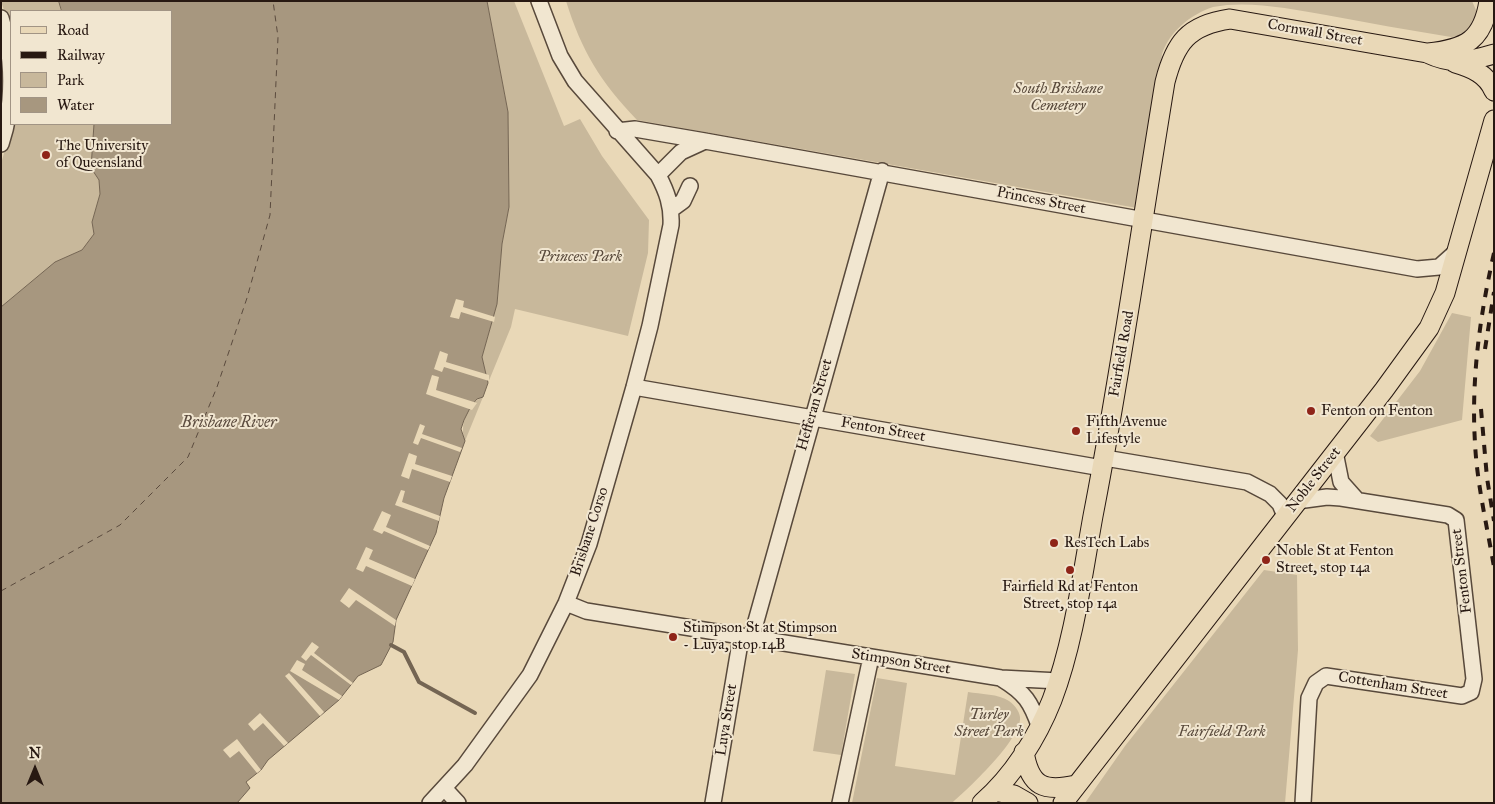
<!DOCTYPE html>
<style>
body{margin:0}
#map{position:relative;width:1495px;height:804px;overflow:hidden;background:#e9d8b7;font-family:"IM FELL Great Primer",serif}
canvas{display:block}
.frame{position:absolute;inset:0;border:2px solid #281912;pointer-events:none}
.legend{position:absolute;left:10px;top:10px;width:162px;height:115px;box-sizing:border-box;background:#f1e6d0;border:1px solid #a19484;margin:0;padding:6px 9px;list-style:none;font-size:15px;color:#281912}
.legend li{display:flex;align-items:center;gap:10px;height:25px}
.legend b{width:25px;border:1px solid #a19484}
.north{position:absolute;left:10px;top:744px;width:50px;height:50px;-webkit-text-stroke:4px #f1e6d0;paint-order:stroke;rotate:0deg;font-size:14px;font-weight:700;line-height:20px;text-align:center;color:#281912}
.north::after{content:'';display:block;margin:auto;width:18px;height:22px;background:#281912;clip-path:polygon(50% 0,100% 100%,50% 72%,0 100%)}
</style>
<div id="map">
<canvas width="1495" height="804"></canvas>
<div class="frame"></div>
<ul class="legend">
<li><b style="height:6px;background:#e9d8b7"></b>Road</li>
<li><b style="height:6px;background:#281912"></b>Railway</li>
<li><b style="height:14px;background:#c8b89b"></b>Park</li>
<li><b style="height:14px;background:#a7977f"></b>Water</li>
</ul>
<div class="north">N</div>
</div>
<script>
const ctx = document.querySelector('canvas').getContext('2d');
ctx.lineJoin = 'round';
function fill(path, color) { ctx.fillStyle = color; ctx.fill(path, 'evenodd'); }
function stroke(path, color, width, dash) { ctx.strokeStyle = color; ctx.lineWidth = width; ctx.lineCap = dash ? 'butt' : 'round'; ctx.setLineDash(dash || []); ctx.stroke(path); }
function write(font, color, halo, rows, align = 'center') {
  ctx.font = font + ' "IM FELL Great Primer",serif'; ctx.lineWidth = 4; ctx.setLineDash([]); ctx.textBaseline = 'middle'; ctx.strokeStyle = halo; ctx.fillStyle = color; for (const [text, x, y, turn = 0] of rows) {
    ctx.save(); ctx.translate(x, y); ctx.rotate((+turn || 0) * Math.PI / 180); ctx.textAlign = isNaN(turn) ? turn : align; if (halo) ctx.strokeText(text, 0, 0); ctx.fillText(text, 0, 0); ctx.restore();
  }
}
fill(new Path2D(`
 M 1,1 L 59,1 L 62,11 L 11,11 L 11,32 Z
 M 487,1 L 514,1 L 564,126 L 580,119 L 602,156 L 649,220 L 648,253 L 628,336 L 515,309 L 511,327 L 488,383 L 482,357 L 497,304 L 502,244 L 509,207 L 508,112 Z
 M 566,1 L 1472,1 L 1476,10 L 1476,24 L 1465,36 L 1451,37 C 1409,30 1368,23 1326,15 C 1291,9 1248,0 1213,7 C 1190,15 1170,31 1162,54 L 1137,208 L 637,120 C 600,81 582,52 566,1 Z
 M 12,124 L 94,124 L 91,168 L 99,180 L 100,194 L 92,222 L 94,234 L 82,250 L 55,262 L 1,307 L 1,164 Z
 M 1452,313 L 1471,317 L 1462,420 L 1378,442 L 1370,436 L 1420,371 Z
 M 483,397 L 465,441 C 459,427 467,403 483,397 Z
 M 1264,570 L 1297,575 L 1298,650 L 1285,803 L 1085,803 L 1125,746 Z
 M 826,670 L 855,674 L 841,755 L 813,751 Z
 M 877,678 L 907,683 L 895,766 L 955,775 L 968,692 C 980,694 999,694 1009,701 C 1015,705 1021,713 1020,720 C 1017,743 969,788 952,803 L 852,803 Z`), '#c8b89b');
const water = new Path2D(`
 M 59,1 L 487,1 L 508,112 L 509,207 L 502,244 L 497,304 L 482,357 L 488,383 L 483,397 L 477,399 L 471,406 L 464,420 L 461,429 L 465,441 L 444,498 L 436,533 L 396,620 L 393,642 L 381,665 L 358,676 L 339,700 L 268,760 L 261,770 L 246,782 L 250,788 L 237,803 L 1,803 L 1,307 L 55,262 L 82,250 L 94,234 L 92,222 L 100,194 L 99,180 L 91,168 L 94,124 L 171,124 L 171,11 L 62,11 Z`);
fill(water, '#a7977f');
stroke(water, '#746553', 1);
fill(new Path2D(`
 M 456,299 L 464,301 L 463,307 L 495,317 L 494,322 L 461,312 L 459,319 L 450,317 Z
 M 440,351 L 448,354 L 446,362 L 489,375 L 489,381 L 444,367 L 442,372 L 434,369 Z
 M 432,375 L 439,377 L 436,390 L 477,403 L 472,410 L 426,394 Z
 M 420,424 L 425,426 L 422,434 L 462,448 L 460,452 L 421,438 L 418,445 L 413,443 Z
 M 409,453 L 417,456 L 415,464 L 452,476 L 450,482 L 412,469 L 409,479 L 401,476 Z
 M 401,490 L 405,491 L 402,502 L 440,516 L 439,521 L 395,505 Z
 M 382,511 L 391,515 L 386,527 L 430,546 L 428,550 L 384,531 L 382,534 L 373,530 Z
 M 366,547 L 373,550 L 369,559 L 415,579 L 412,586 L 366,566 L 363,572 L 356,569 Z
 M 349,588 L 396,620 L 395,626 L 356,600 L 349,608 L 340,601 Z
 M 312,642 L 319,647 L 314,653 L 353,683 L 351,685 L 311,655 L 306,661 L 301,657 Z
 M 297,660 L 305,664 L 302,670 L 342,696 L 339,700 L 290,671 Z
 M 289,673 L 324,712 L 320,716 L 285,676 Z
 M 260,713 L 288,743 L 284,746 L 263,723 L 254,731 L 248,724 Z
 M 237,739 L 261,770 L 257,773 L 239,751 L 230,758 L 223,750 Z`), '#e9d8b7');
stroke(new Path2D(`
 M 391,645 L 404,652 L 419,682 L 475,713`), '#746553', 4);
stroke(new Path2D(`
 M 1,591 L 120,525 L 188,457 L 217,387 L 247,298 L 270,215 L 278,37 L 273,1`), '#5b4b3e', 1, [6, 5]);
const minor = new Path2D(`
 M 1,18 C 14,57 14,105 1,144
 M 617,131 L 635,129 L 705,141 L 1417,269 L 1439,267 L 1457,251
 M 658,175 L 681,152 L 705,141
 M 672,209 L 683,201 L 690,186
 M 634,387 L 1102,468
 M 1335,452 L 1341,482 L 1357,500
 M 1105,458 L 1247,482 L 1270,494 L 1280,504 L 1285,516
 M 1297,501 L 1327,497 L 1341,498 L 1448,515 L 1456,520 L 1474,679 L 1471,692 L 1462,696 L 1326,676 L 1316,683 L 1309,698 L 1303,803
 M 566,603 L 586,611 L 1001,678 L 1059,681
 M 751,639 L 882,171
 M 1002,679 C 1025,693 1031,702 1040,728
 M 445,789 L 458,803
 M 430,803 L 465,765 L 530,675 L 566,603 L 589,544 L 634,387 L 650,326 L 671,225 C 672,206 667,192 658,175 L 575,81 L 560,56 L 539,1
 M 713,803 L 741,637
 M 840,803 L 871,657`);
const major = new Path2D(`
 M 1428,53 C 1466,49 1483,40 1489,1
 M 1455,63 C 1472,68 1487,74 1494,91
 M 1024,752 C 1030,787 1044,792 1076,785
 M 995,791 L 1014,795 L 1028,803
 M 982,803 C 1013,776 1037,738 1052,700 C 1074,642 1082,577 1093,516 C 1121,372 1141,227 1165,82 C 1175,43 1188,25 1230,19 L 1427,53 C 1453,65 1467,62 1494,54
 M 1063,803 L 1384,390 L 1429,328 L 1445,293 L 1494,120`);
stroke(minor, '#58493b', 18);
stroke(major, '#281912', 21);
stroke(minor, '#f1e6d0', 15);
stroke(major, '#e9d8b7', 19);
stroke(new Path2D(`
 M 1494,253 C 1480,315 1471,379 1475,443 C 1477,484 1487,526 1494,567
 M 1485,349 L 1494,292
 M 1481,409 L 1487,478 L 1494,521`), '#281912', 4, [9, 9]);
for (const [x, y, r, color] of [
 [46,155,5,"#8f2418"],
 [1311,411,5,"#8f2418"],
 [1076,431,5,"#8f2418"],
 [1054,543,5,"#8f2418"],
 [1266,560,5,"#8f2418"],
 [1070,570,5,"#8f2418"],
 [673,637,5,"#8f2418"]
]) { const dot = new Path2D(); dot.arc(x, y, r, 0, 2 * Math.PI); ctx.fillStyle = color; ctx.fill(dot); stroke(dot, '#f1e6d0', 2); }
write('15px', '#281912', '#f1e6d0', [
 ["Cornwall Street",1315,33,10],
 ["Princess Street",1041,201,11],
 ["Fairfield Road",1122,354,-80],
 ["Hefferan Street",815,405,-74],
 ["Fenton Street",883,430,10],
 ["Noble Street",1314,480,-52],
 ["Brisbane Corso",590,532,-72],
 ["Fenton Street",1462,571,-97],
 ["Stimpson Street",901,662,9],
 ["Cottenham Street",1393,686,9],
 ["Luya Street",727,720,-81]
]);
write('italic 15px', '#58493b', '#f1e6d0', [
 ["South Brisbane",1058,89],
 ["Cemetery",1058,106],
 ["Princess Park",580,257],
 ["Turley",989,715],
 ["Street Park",989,732],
 ["Fairfield Park",1222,732]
]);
write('15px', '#281912', '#f1e6d0', [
 ["The University",56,146],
 ["of Queensland",56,163],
 ["Fenton on Fenton",1321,411],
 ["Fifth Avenue",1086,422],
 ["Lifestyle",1086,439],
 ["ResTech Labs",1064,543],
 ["Noble St at Fenton",1276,551],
 ["Street, stop 14a",1276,568],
 ["Fairfield Rd at Fenton",1070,587,"center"],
 ["Street, stop 14a",1070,604,"center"],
 ["Stimpson St at Stimpson",683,628],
 ["- Luya, stop 14B",683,645]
], 'left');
write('italic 16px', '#5b4b3e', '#f1e6d0', [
 ["Brisbane River",229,423]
]);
</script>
